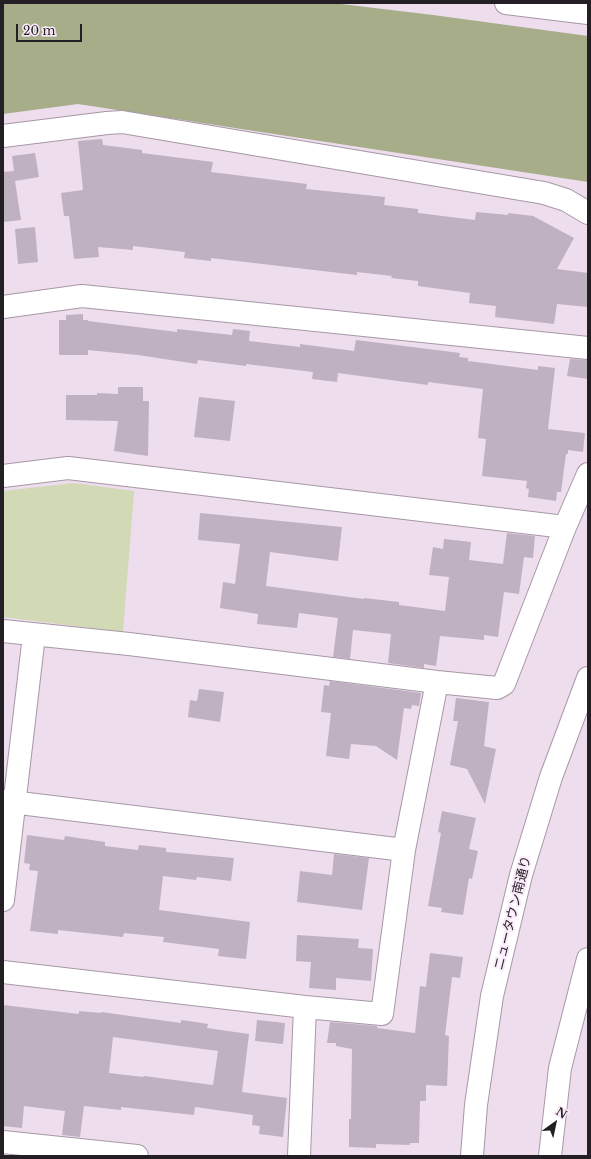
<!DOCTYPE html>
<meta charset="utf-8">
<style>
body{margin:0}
#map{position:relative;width:591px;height:1159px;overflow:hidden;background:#eddded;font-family:"Libre Baskerville",serif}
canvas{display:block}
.frame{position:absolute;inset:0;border:4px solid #241f24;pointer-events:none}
.north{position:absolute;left:535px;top:1103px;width:40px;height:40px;-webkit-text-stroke:3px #fbeafa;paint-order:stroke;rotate:33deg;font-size:11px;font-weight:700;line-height:16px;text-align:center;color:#241f24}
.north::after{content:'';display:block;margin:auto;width:14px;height:18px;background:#241f24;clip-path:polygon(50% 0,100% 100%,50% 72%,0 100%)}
.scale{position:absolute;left:16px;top:24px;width:66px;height:18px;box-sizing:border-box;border:2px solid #241f24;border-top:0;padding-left:5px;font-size:12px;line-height:14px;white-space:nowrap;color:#241f24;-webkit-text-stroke:3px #fbeafa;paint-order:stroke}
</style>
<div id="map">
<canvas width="591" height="1159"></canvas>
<div class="frame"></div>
<div class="north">N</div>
<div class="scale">20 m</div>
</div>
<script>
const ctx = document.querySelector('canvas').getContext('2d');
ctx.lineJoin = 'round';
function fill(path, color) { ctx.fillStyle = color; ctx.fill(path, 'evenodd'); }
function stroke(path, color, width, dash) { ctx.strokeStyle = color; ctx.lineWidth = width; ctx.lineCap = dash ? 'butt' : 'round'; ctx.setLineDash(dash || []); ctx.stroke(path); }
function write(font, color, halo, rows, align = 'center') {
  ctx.font = font + ' "Libre Baskerville","Noto Sans JP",serif'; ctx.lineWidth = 4; ctx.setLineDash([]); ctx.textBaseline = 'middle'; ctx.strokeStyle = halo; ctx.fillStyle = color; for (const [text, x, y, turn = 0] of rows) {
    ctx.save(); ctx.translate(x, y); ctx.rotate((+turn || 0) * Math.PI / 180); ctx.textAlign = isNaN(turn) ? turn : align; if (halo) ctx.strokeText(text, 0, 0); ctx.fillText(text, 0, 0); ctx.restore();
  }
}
fill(new Path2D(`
 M 74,483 L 134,491 L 123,632 L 3,617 L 3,491 Z`), '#d2d9b5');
fill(new Path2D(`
 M 3,3 L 333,3 L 433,15 L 588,36 L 588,182 L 78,104 L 3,114 Z`), '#a7ad89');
fill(new Path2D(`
 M 102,139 L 103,145 L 142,150 L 142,153 L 213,162 L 211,172 L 307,184 L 306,189 L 385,197 L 384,205 L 418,209 L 418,213 L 475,220 L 476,212 L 508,215 L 508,213 L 533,216 L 574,238 L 557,269 L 588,273 L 588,307 L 557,304 L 554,324 L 495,317 L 496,306 L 469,303 L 470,293 L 418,286 L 418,281 L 391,278 L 392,276 L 357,272 L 357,275 L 211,258 L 211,261 L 184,258 L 185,252 L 133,246 L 133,250 L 98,247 L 99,257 L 74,259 L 69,216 L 64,216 L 61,193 L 83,190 L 78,141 Z
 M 35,153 L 39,177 L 15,181 L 21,220 L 3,222 L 3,172 L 14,171 L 12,156 Z
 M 35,227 L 38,262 L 18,264 L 15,229 Z
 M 83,314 L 83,320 L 88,320 L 88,321 L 177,332 L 177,329 L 232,335 L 233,329 L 250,331 L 249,341 L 300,347 L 300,344 L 354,351 L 356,340 L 460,353 L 459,357 L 468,358 L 468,361 L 538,370 L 538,366 L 555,368 L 548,429 L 585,433 L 583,452 L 568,450 L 568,454 L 566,454 L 561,492 L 557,492 L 556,501 L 528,497 L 529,489 L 526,488 L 527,481 L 482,476 L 486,439 L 478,438 L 483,389 L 428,382 L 428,385 L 338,373 L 337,382 L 312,379 L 313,372 L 246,364 L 246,366 L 198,360 L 197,364 L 138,355 L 88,350 L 88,355 L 59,355 L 59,320 L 66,320 L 66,315 Z
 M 570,359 L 588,360 L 588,379 L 567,376 Z
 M 118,387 L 143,387 L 143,401 L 149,401 L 148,456 L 114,451 L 118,421 L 66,420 L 66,395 L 97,395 L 97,393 L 118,394 Z
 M 199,397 L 235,401 L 230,441 L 194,437 Z
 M 200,513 L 342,527 L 338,561 L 270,552 L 266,586 L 364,599 L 364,598 L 399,602 L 399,605 L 445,611 L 449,577 L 429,575 L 433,547 L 443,549 L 444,539 L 471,542 L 469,560 L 503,564 L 507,533 L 535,536 L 533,558 L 524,557 L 519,594 L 504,592 L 498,637 L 484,635 L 484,640 L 440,636 L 436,666 L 424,664 L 424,668 L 388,663 L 391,634 L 353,630 L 350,659 L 333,657 L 338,618 L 299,613 L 297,628 L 257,624 L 258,614 L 220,608 L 223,582 L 235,584 L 240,544 L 198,540 Z
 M 330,681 L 421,693 L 419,706 L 412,705 L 411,709 L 404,708 L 397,760 L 376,746 L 351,744 L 349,759 L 326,756 L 331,713 L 321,712 L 324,685 L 329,686 Z
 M 199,689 L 224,692 L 220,722 L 188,717 L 190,700 L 197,701 Z
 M 456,698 L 489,702 L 484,746 L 496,749 L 485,804 L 467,769 L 450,765 L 458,721 L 453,721 Z
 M 442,811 L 476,818 L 469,849 L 478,851 L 472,879 L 469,878 L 463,915 L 441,912 L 442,908 L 428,906 L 441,833 L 438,832 Z
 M 27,835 L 64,840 L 65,836 L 105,842 L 105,846 L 138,850 L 139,845 L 166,848 L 166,852 L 234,858 L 231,881 L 197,877 L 196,880 L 163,876 L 159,910 L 250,922 L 246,959 L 218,956 L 219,949 L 163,942 L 164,937 L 124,933 L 123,937 L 58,930 L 58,934 L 30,931 L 38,871 L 29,870 L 30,864 L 24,863 Z
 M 334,854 L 369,858 L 362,910 L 297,902 L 300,871 L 332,875 Z
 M 297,935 L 359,939 L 358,948 L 373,949 L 371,981 L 336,978 L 336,990 L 309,988 L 311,962 L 296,961 Z
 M 430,953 L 463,957 L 460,978 L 452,977 L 445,1035 L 449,1036 L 447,1086 L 426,1085 L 426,1101 L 420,1101 L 419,1143 L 410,1143 L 410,1145 L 376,1144 L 376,1148 L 349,1147 L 349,1119 L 351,1119 L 352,1049 L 336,1046 L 336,1043 L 327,1043 L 330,1022 L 377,1026 L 377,1028 L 415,1033 L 420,986 L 426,987 Z
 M 3,1005 L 79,1014 L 79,1011 L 101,1013 L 101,1012 L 181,1023 L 181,1020 L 189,1021 L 208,1024 L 207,1028 L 249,1034 L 242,1092 L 287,1098 L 283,1137 L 259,1134 L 260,1126 L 252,1125 L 253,1115 L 195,1107 L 194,1115 L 121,1107 L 121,1110 L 84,1106 L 80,1137 L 62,1135 L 65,1111 L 24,1106 L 22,1128 L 3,1126 ZM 113,1037 L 218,1051 L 213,1085 L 144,1076 L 143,1077 L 109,1073 Z
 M 257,1020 L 285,1023 L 283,1044 L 255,1041 Z`), '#bfb1c1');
const minor = new Path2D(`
 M 506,3 L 588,13
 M 3,136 L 107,123 L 122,122 L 544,193 L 566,200 L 588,213
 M 3,307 L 82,296 L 588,348
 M 3,476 L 68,468 L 565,527
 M 3,631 L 129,644 L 437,682 L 497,688 L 504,684 L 565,527 L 588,474
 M 3,801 L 404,850
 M 3,900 L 34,635
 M 3,972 L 305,1007 L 382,1014 L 404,850 L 437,682
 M 3,1142 L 137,1156
 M 299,1156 L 305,1007
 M 472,1156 L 476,1105 L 492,996 L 521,875 L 551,777 L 588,678
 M 550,1156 L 560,1068 L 588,959`);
stroke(minor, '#a798a7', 24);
stroke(minor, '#fff', 22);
write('13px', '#241f24', '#fbeafa', [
 ["ニュータウン南通り",513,913,-76]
]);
</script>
